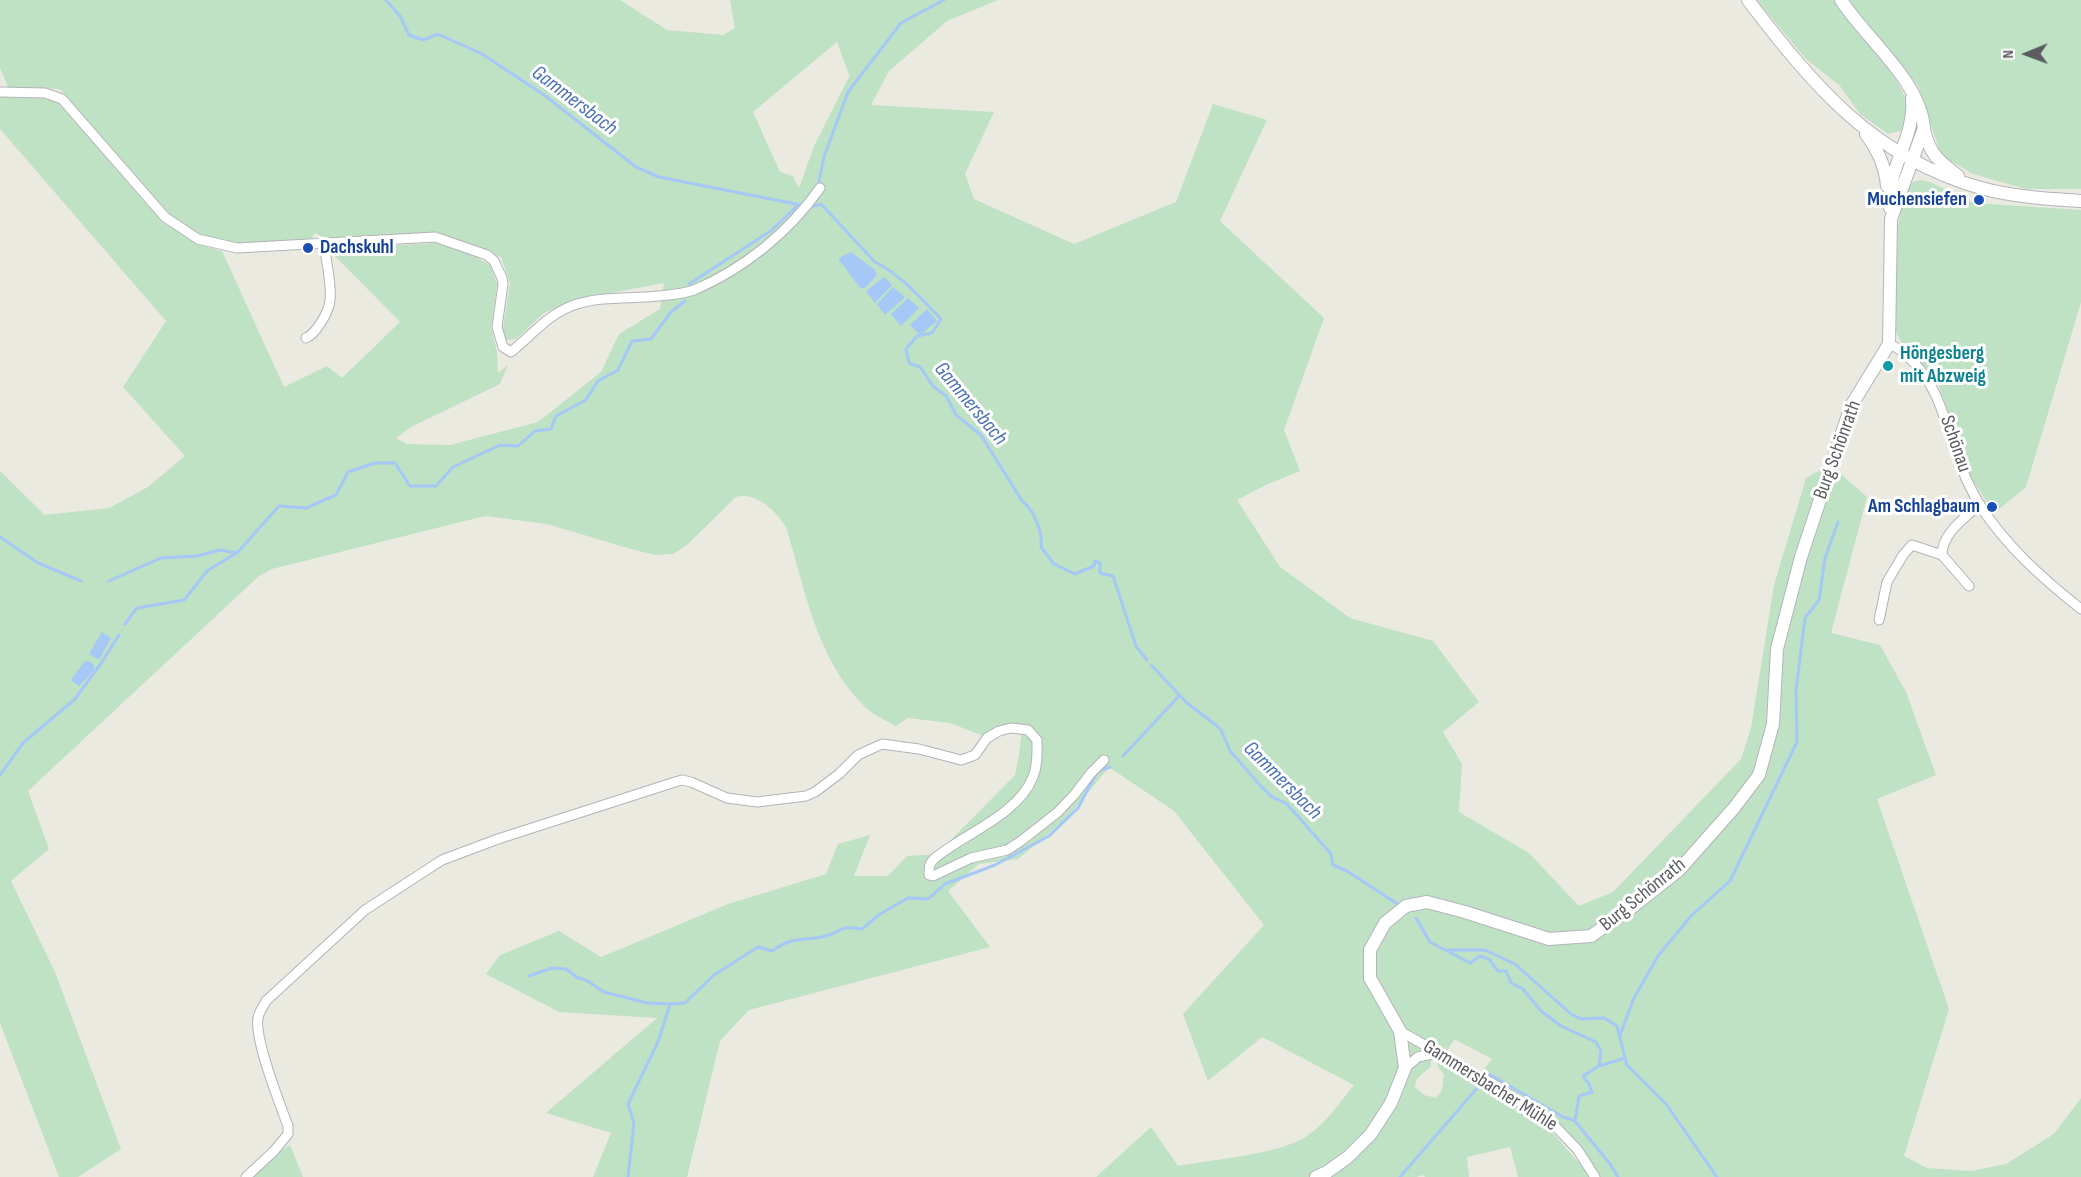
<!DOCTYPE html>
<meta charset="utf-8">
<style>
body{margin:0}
#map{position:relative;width:2081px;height:1177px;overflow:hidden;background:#ebeae1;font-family:"Sofia Sans Condensed",sans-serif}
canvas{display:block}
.north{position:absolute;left:1997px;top:24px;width:60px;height:60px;-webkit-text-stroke:4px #fff;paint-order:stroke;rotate:269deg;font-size:16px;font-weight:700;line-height:24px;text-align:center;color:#5a5c61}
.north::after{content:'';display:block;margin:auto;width:21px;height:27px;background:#5a5c61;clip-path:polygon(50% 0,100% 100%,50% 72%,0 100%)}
</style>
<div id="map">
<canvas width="2081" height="1177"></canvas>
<div class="north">N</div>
</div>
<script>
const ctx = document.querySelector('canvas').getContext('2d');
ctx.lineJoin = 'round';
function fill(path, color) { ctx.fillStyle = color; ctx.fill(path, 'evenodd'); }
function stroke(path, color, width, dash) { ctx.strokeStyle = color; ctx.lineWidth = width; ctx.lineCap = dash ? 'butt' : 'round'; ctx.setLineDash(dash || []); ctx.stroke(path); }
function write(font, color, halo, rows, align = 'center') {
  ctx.font = font + ' "Sofia Sans Condensed",sans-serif'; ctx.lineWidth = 6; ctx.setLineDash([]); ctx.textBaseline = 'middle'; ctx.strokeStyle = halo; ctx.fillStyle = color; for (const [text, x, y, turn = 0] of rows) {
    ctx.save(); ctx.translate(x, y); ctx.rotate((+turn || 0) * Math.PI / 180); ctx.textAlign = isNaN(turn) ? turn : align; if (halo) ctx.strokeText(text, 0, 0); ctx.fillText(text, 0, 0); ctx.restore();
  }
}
fill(new Path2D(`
 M 0,0 L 620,0 L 667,30 L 723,35 L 735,28 L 730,0 L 998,0 L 947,21 L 889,71 L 871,105 L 994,112 L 965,174 L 974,199 L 1074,244 L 1176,202 L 1213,104 L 1267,120 L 1220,221 L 1324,318 L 1284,430 L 1300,471 L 1266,485 L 1237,500 L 1280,567 L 1350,618 L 1433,641 L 1479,702 L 1443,732 L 1462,764 L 1459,812 L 1529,853 L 1579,906 L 1613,892 L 1741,759 L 1751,728 L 1774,585 L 1806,478 L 1826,467 L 1835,469 L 1867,497 L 1831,633 L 1880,645 L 1906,692 L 1936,775 L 1877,799 L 1949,1009 L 1904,1156 L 1927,1168 L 1972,1171 L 2006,1164 L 2054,1134 L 2081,1098 L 2081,1177 L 1593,1177 L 1550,1126 L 1502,1096 L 1552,1132 L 1591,1177 L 1518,1177 L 1510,1147 L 1467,1157 L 1469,1177 L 1425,1177 L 1423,1175 L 1416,1177 L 1096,1177 L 1151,1127 L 1178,1166 C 1214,1159 1278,1155 1307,1136 C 1326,1123 1340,1102 1354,1085 L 1262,1037 L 1208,1081 L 1183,1014 L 1264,925 L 1174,811 L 1109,767 L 1066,819 L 1018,859 L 979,864 L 948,891 L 990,947 L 749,1010 L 720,1041 L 687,1177 L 593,1177 L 611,1133 L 546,1113 L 657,1018 L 559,1012 L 486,974 L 500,955 L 559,931 L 601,957 L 728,904 L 826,874 L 838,844 L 870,835 L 854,876 L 888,876 L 907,856 L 937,854 L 1015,775 L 1019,755 L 1022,730 L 986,737 L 950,723 L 908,718 L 896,726 C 886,720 873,715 865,707 C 816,659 805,589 786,527 C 776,511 756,491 736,497 L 687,545 L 673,554 L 655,555 L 631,549 L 547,524 L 485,516 L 272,569 L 259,576 L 28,791 L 49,849 L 11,881 L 55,972 L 121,1149 L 78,1177 L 59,1177 L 0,1023 L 0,471 L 45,515 L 109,508 L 148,487 L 185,456 L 123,387 L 166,321 L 0,129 L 0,97 L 47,98 L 61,105 L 162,222 L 196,244 L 222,251 L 284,387 L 327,366 L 342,378 L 400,322 L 328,249 L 436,243 L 477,257 L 491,266 L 497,284 L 491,328 L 497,351 L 498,373 L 508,365 L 500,384 L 411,427 L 396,438 L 407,444 L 450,445 L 538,422 L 601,372 L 619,334 L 660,309 L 664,283 L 573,300 L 544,313 L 516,339 L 505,340 L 503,328 L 510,283 L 501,257 L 438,232 L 327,239 L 315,233 L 311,240 L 237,244 L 201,235 L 168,214 L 60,89 L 8,87 L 0,68 ZM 837,42 L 849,75 L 852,71 L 814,146 L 799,188 L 793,176 L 780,172 L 753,112 ZM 839,260 L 877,275 L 865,288 L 862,289 ZM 1454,1039 L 1492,1059 L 1483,1071 L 1480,1070 L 1479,1073 L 1468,1067 L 1467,1063 L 1447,1051 ZM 1431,1056 L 1439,1058 C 1436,1066 1438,1068 1444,1074 L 1442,1090 L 1436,1098 L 1424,1095 L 1415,1087 C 1415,1076 1424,1074 1431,1066 Z
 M 1757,0 L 1836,0 C 1851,30 1909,81 1908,112 C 1908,117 1905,124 1904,130 L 1888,134 L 1860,114 L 1840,86 L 1805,58 Z
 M 1850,0 L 2081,0 L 2081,189 L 2026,189 L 1973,174 L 1941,155 L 1918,86 L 1860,17 Z
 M 1921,180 L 1930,182 L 1974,203 L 2081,210 L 2081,302 L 2026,487 L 1994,513 L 1971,477 L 1938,383 L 1920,361 L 1902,345 L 1895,329 L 1895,237 L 1906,192 L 1913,182 Z
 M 290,1145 L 303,1177 L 251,1177 L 276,1154 Z`), '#bfe1c4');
fill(new Path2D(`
 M 851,252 L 875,270 L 877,275 L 865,288 L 861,289 L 839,260 L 839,258 Z
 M 884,277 L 892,285 L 875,303 L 866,291 Z
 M 893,287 L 905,297 L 885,315 L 877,304 Z
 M 908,298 L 919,308 L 901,326 L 891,314 Z
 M 927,309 L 937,321 L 920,335 L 910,325 Z
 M 102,632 L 111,638 L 99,660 L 89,654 Z
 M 88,661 L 94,665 L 94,670 L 79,686 L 71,680 L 84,662 Z`), '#a5c8f7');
stroke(new Path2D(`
 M 386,0 L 400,16 L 409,35 L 423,40 L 438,34 L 482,54 L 544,95 L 636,167 L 659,177 L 801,205
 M 818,186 L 824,157 L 848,92 L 901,23 L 944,0
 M 810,207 L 821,204 L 875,262 C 901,275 922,299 941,319 L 932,333 L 917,336 L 906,349 L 909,363 L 920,367 L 933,386 L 946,396 L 956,415 L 981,435 L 1022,501 C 1034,510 1043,532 1041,547 L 1054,564 L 1075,574 L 1094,566 L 1095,561 L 1100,563 L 1100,573 L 1113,576 L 1136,646 L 1147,660
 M 689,284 L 772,230 L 797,206
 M 0,537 L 38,563 L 81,581
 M 109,581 L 161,558 L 197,556 L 220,550 L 237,553 L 279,506 L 306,508 L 336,495 L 348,472 L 375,463 L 395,463 L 410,486 L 436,486 L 453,467 L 500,445 L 518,446 L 535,431 L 551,429 L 556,416 L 586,400 L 598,381 L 618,370 L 632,341 L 651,339 L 671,312 L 685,301
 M 125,624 L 137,608 L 184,600 L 208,570 L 237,553
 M 1151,665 L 1187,703 L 1216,725 L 1221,730 L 1230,751 L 1259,784 L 1272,797 L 1287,804 L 1331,854 L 1333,865 L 1347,871 L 1399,905
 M 1123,756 L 1179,696
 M 0,775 L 23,743 L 75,699 L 102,662 L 119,635
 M 1416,918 L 1430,942 L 1470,963 L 1480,956 L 1489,959 L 1498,971 L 1506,971 L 1511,983 L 1523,989 L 1541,1011 L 1561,1026 L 1596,1042 L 1601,1051 L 1599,1066 L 1583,1076 L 1589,1084 L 1592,1092 L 1579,1096 L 1575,1121 L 1610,1164 L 1618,1177
 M 1448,950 L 1485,950 L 1515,964 L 1571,1014 L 1581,1019 L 1604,1018 L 1617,1026 L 1625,1058 L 1599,1066
 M 529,976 L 552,968 L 566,969 L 578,978 L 586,980 L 604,992 L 647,1003 L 670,1004
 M 1620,1035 L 1634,998 L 1658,956 L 1691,916 L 1730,881 L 1797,742 L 1796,690 L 1805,618 L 1819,600 L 1825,558 L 1838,522
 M 1625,1058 L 1627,1065 L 1666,1104 L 1717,1177
 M 1489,1074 L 1563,1117 L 1574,1120
 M 628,1177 L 634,1123 L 628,1104 L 658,1042 L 670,1004 L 685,1003 L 714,975 L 758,947 L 772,951 C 794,935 803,942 826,936 C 845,931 837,925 862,929 L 880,914 L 908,898 L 928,899 L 945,884 L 995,865 L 1049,836 L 1078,808 L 1097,772 L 1110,767
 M 1400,1177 L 1479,1086`), '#a5c8f7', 3);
const street = new Path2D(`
 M 0,92 L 45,93 L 62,99 L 165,217 L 198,239 L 237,248 L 435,237 L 487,255 L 494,261 L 502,278 L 503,284 L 497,327 L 503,347 L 511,352 C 532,335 550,312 577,304 C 603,296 631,299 658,296 C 669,295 684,294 694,290 C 744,269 789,232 820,188
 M 306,338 C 316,334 329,312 330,300 C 332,286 326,259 324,244
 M 1889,344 C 1896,346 1901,351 1907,356 C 1942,386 1946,431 1963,471 C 1967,482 1973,493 1979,504 C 2005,545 2043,579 2081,609
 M 1942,555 C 1942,533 1965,518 1980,504
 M 1879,620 L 1887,582 L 1903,555 L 1912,545 L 1942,555 L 1969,586
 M 1400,1031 L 1498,1087 L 1555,1126 L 1577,1149 L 1595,1177
 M 1405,1068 L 1418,1057 L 1437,1053
 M 246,1177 L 274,1151 L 288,1134 L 288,1126 C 280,1104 254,1039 258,1018 C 259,1012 263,1007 266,1001 L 365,910 L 442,860 L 498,839 L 675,782 L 682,780 L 691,782 L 727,798 L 757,802 L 806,796 L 815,792 L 839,774 L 858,755 L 882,744 L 919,749 L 961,760 L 975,755 L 987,738 L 999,731 L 1011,728 L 1028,730 L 1037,740 C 1037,752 1038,765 1033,777 C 1018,815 964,834 935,858 C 929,863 929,868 929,875 L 933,876 L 971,858 L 1007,850 L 1021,841 L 1058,812 L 1074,795 L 1091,773 L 1104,760`);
const secondary = new Path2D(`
 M 1748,0 C 1813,85 1873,158 1981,188 C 2014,197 2048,199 2081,201
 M 1924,129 C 1929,154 1939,161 1958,176
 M 1866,134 C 1878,151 1885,165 1887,186
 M 1890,208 C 1886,168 1916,138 1912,98
 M 1316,1177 L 1327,1172 L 1348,1157 L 1371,1134 L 1391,1103 L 1405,1068 L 1400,1031 L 1370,978 L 1370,950 L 1385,923 L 1406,906 L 1427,902 L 1465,912 L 1549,939 L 1591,936 L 1631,908 L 1679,870 L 1734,808 L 1759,775 L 1773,724 L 1777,649 L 1801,557 L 1851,406 L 1889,344 L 1891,219 L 1924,128 C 1920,80 1866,39 1841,0`);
stroke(street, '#b2b3b8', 11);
stroke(secondary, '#b3b5ba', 14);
stroke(street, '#fff', 9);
stroke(secondary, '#fff', 12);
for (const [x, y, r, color] of [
 [1979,200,6,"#1a4fb4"],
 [308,248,6,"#1a4fb4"],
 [1888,366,6,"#0f9aa8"],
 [1992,507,6,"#1a4fb4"]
]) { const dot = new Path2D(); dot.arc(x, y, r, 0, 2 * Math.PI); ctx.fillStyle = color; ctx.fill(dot); stroke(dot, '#fff', 2); }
write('bold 20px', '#164399', '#fff', [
 ["Muchensiefen",1967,200],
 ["Dachskuhl",320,248,"left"],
 ["Am Schlagbaum",1980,507]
], 'right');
write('bold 20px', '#0d838f', '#fff', [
 ["Höngesberg",1900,354],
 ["mit Abzweig",1900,377]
], 'left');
write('20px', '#5a5c61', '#fff', [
 ["Schönau",1955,444,71],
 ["Burg Schönrath",1838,450,-70],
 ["Burg Schönrath",1643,895,-39],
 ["Gammersbacher Mühle",1490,1086,32]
]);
write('italic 21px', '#4b71b7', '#fff', [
 ["Gammersbach",574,101,37],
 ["Gammersbach",970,404,50],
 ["Gammersbach",1282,781,45]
]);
</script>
